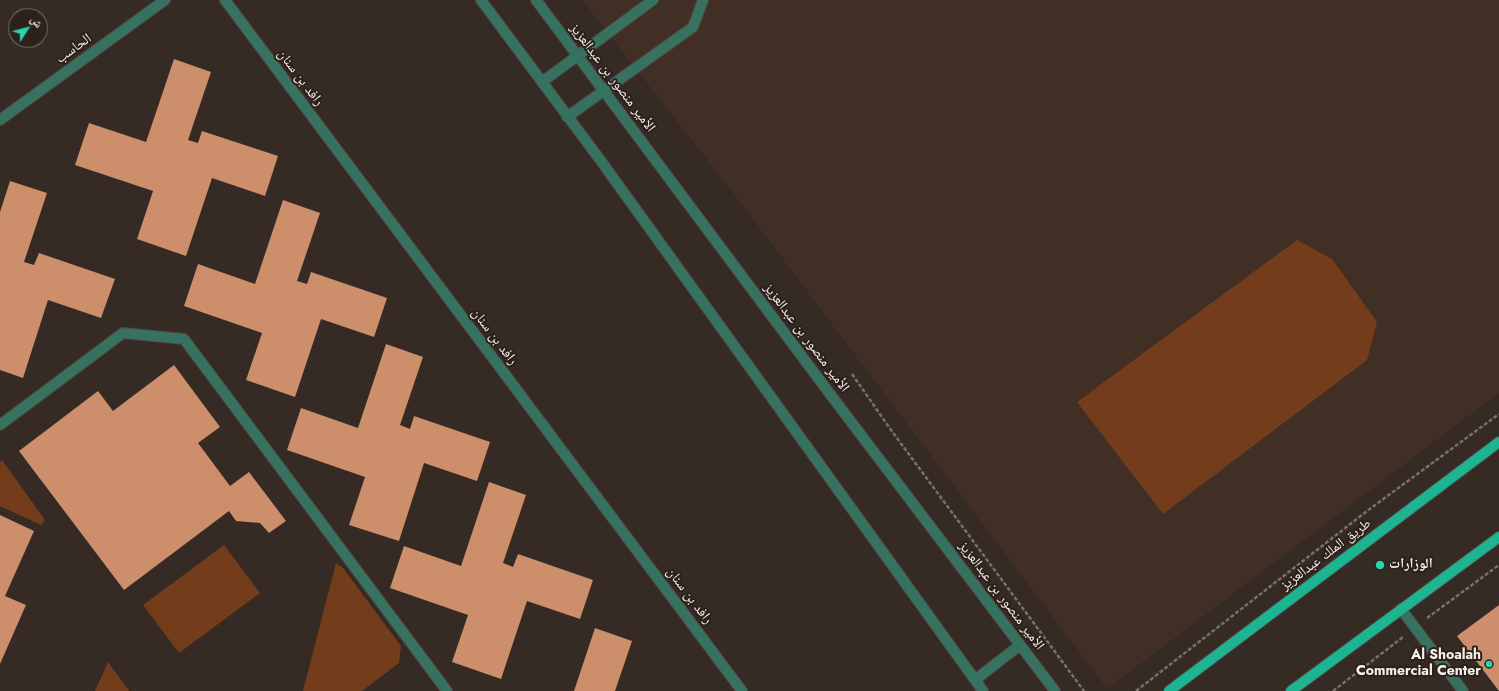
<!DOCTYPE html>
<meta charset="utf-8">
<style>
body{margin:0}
#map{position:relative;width:1499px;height:691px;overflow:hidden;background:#362a24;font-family:Jost,"Noto Naskh Arabic",sans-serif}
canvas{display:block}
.north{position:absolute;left:8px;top:8px;width:40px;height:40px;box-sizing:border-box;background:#2c211b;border:1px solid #7d736e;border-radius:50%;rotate:54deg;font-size:11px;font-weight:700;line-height:16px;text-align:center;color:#f7efeb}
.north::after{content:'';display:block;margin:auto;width:14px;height:18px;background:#27d5ad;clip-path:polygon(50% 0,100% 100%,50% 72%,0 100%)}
</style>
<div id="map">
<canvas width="1499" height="691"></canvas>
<div class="north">ش</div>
</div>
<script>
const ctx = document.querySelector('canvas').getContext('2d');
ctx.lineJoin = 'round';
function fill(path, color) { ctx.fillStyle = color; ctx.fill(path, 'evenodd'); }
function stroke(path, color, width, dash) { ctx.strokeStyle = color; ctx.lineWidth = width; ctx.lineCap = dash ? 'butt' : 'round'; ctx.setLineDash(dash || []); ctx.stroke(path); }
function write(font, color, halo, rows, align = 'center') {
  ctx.font = font + ' Jost,"Noto Naskh Arabic",sans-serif'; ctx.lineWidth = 4; ctx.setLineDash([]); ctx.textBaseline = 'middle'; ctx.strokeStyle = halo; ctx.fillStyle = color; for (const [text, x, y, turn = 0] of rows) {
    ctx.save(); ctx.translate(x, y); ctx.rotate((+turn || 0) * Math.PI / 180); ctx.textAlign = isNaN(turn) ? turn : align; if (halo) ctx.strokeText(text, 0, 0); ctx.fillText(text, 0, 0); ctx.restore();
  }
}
fill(new Path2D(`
 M 582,0 L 1499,0 L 1499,393 L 1107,689 L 730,189 Z`), '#412f25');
fill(new Path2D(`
 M 1297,240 L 1332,259 L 1377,322 L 1367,360 L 1163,514 L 1077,402 Z
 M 2,460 L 45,520 L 41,525 L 0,506 L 0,461 Z
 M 224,545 L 260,593 L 179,653 L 143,605 Z
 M 336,563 L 343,568 L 401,646 L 399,663 L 362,691 L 303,691 Z
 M 108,662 L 129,691 L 95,691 Z`), '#733d1c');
fill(new Path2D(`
 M 174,59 L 211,72 L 188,140 L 198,143 L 202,131 L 278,156 L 265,196 L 212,178 L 186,256 L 137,239 L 153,191 L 75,165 L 89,123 L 146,142 Z
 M 10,181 L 47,193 L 24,262 L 34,265 L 39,253 L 115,279 L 101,318 L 48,300 L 23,378 L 0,370 L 0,212 Z
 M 283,200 L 320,213 L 297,281 L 307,284 L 311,272 L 387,298 L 374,337 L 321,319 L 295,397 L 246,380 L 262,333 L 184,306 L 198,264 L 255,284 Z
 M 386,344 L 423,357 L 400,425 L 410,429 L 414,416 L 490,442 L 477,481 L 424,463 L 399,541 L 349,525 L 365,477 L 287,450 L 301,408 L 358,428 Z
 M 174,365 L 220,427 L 198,443 L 230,486 L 249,472 L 286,521 L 269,533 L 260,523 L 236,521 L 229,511 L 124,590 L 19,451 L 98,391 L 113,411 Z
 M 489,482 L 526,495 L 503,563 L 513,567 L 518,554 L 593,580 L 580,619 L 527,601 L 501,679 L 452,662 L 468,615 L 390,588 L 404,546 L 461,566 Z
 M 0,515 L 34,531 L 5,596 L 26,605 L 0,664 Z
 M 1499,605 L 1499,691 L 1457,636 Z
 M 595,628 L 632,641 L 615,691 L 574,691 Z`), '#cc8e6b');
const minor = new Path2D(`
 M 225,0 L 742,691
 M 481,0 L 601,161 L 983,691
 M 536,0 L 827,390 L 1055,691
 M 542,82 L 653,0
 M 567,117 L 693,27 L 703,0
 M 0,120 L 165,0
 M 0,425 L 123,333 L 184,339 L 447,691
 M 1401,609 L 1463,691
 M 975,680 L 1020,645`);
const major = new Path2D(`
 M 1169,691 L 1499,442
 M 1291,691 L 1499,537`);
stroke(minor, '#514640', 12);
stroke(major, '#514640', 12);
stroke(new Path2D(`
 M 852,374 L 891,430 L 1084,691
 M 1427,618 L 1499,565
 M 1136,691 L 1367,511 L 1499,414
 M 1333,691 L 1403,637`), '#7a6f6a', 2.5, [4, 2]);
stroke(minor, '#377160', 10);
stroke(major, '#1db492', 10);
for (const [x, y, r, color] of [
 [1380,565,5,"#27d5ad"],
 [1489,664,4,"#27d5ad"]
]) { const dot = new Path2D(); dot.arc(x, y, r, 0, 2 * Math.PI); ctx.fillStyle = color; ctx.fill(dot); stroke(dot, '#2c211b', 1.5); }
write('14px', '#f7efeb', '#2c211b', [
 ["الحاسب",74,49,-36],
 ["رافد بن سنان",300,78,53],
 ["الأمير منصور بن عبدالعزيز",612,78,53],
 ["رافد بن سنان",494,337,53],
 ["الأمير منصور بن عبدالعزيز",806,338,53],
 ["طريق الملك عبدالعزيز",1326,555,-37],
 ["رافد بن سنان",689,596,53],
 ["الأمير منصور بن عبدالعزيز",1001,596,53]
]);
write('bold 14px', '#f7efeb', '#2c211b', [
 ["الوزارات",1389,565],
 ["Al Shoalah",1481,656,"right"],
 ["Commercial Center",1481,672,"right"]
], 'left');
</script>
